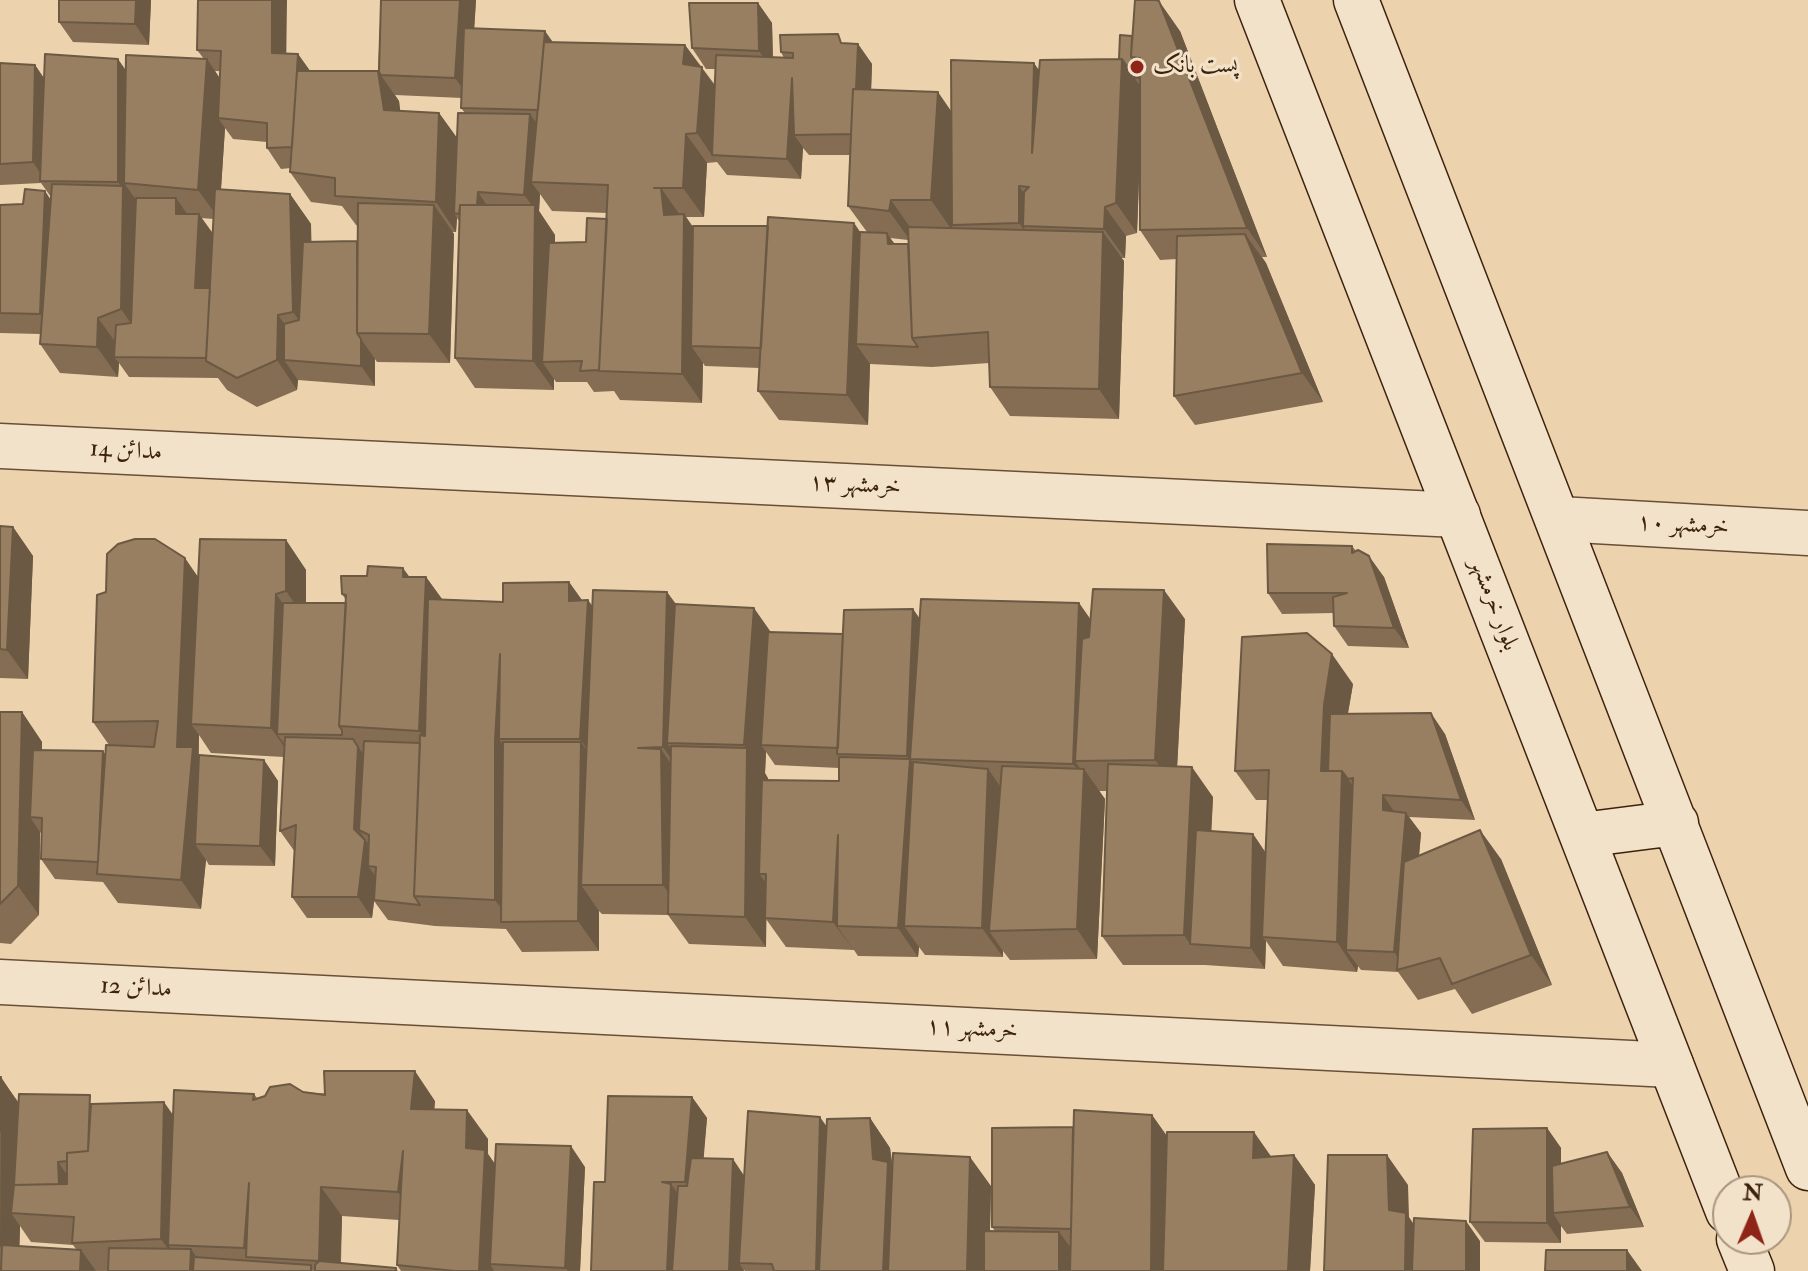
<!DOCTYPE html>
<meta charset="utf-8">
<style>
body{margin:0}
#map{position:relative;width:1808px;height:1271px;overflow:hidden;background:#edd3ad;font-family:"IM FELL Double Pica",serif}
canvas{display:block}
.north{position:absolute;left:1712px;top:1175px;width:80px;height:80px;box-sizing:border-box;background:#f3e2ca;border:2px solid #aa967f;border-radius:50%;rotate:2deg;font-size:22px;font-weight:700;line-height:32px;text-align:center;color:#3d230e}
.north::after{content:'';display:block;margin:auto;width:28px;height:36px;background:#8f2418;clip-path:polygon(50% 0,100% 100%,50% 72%,0 100%)}
</style>
<div id="map">
<canvas width="1808" height="1271"></canvas>
<div class="north">N</div>
</div>
<script>
const ctx = document.querySelector('canvas').getContext('2d');
ctx.lineJoin = 'round';
function stroke(path, color, width, dash) { ctx.strokeStyle = color; ctx.lineWidth = width; ctx.lineCap = dash ? 'butt' : 'round'; ctx.setLineDash(dash || []); ctx.stroke(path); }
function fill(path, color) { ctx.fillStyle = color; ctx.fill(path, 'evenodd'); }
function write(font, color, halo, rows, align = 'center') {
  ctx.font = font + ' "IM FELL Double Pica",Amiri,serif'; ctx.lineWidth = 6; ctx.setLineDash([]); ctx.textBaseline = 'middle'; ctx.strokeStyle = halo; ctx.fillStyle = color; for (const [text, x, y, turn = 0] of rows) {
    ctx.save(); ctx.translate(x, y); ctx.rotate((+turn || 0) * Math.PI / 180); ctx.textAlign = isNaN(turn) ? turn : align; if (halo) ctx.strokeText(text, 0, 0); ctx.fillText(text, 0, 0); ctx.restore();
  }
}
const minor = new Path2D(`
 M 0,446 L 1458,515
 M 1559,519 L 1808,533
 M 0,982 L 1671,1065`);
const secondary = new Path2D(`
 M 1257,0 L 1728,1211
 M 1356,0 L 1808,1168
 M 1582,835 L 1676,823
 M 1739,1239 L 1752,1271`);
stroke(minor, '#694f36', 47);
stroke(secondary, '#3d230e', 47);
stroke(minor, '#f3e2ca', 44);
stroke(secondary, '#f3e2ca', 44);
fill(new Path2D(`
 M 151,0 L 149,45 L 73,42 L 59,22 Z
 M 381,0 L 476,0 L 474,28 L 553,42 L 685,45 L 715,85 L 715,69 L 706,69 L 692,48 L 758,3 L 772,23 L 773,57 L 784,58 L 781,52 L 844,43 L 858,44 L 872,64 L 871,89 L 951,111 L 1039,70 L 1119,59 L 1132,36 L 1180,31 L 1267,257 L 1262,257 L 1266,263 L 1323,402 L 1195,425 L 1174,396 L 1177,259 L 1160,260 L 1140,230 L 1140,158 L 1137,233 L 1126,236 L 1125,258 L 1121,258 L 1124,261 L 1119,419 L 1010,416 L 990,387 L 989,363 L 932,367 L 870,364 L 868,425 L 779,420 L 758,391 L 760,368 L 705,366 L 703,363 L 702,403 L 620,400 L 614,391 L 594,392 L 587,382 L 556,382 L 554,379 L 554,390 L 475,388 L 455,358 L 459,221 L 457,218 L 456,232 L 452,232 L 454,234 L 450,363 L 377,362 L 375,359 L 375,386 L 298,380 L 297,390 L 257,407 L 227,390 L 218,378 L 129,377 L 119,363 L 118,377 L 60,373 L 40,344 L 40,334 L 0,333 L 0,205 L 23,204 L 51,200 L 51,197 L 41,183 L 0,185 L 0,63 L 35,65 L 44,78 L 126,70 L 204,59 L 197,50 L 298,54 L 310,71 L 378,71 ZM 215,71 L 220,71 L 220,79 ZM 395,95 L 462,98 L 461,108 L 465,113 L 457,138 L 439,113 L 400,111 L 399,101 ZM 225,128 L 233,139 L 267,142 L 267,148 L 281,169 L 291,168 L 290,172 L 311,202 L 342,206 L 356,225 L 358,226 L 357,241 L 311,241 L 311,224 L 290,194 L 221,189 ZM 803,148 L 809,155 L 850,155 L 848,206 L 867,232 L 860,232 L 854,223 L 693,228 L 686,217 L 704,217 L 707,163 L 717,162 L 727,175 L 801,179 ZM 540,194 L 552,211 L 607,213 L 607,219 L 586,242 L 555,243 L 555,235 L 539,211 ZM 201,218 L 214,219 L 213,234 ZM 890,238 L 908,240 L 908,244 L 895,244 Z
 M 0,526 L 13,527 L 33,556 L 28,679 L 0,678 Z
 M 286,540 L 306,570 L 306,603 L 346,603 L 346,600 L 342,594 L 409,577 L 426,577 L 442,599 L 503,602 L 569,582 L 582,600 L 588,600 L 592,606 L 667,592 L 676,604 L 771,632 L 843,634 L 913,609 L 920,619 L 1079,603 L 1091,620 L 1185,619 L 1177,766 L 1213,797 L 1211,831 L 1253,834 L 1266,853 L 1268,800 L 1256,800 L 1235,771 L 1353,684 L 1348,714 L 1445,734 L 1475,820 L 1409,817 L 1421,833 L 1419,856 L 1501,859 L 1552,985 L 1472,1014 L 1455,989 L 1418,1000 L 1398,972 L 1361,970 L 1358,966 L 1357,972 L 1283,966 L 1266,941 L 1265,969 L 1205,965 L 1123,965 L 1102,936 L 1107,791 L 1099,791 L 1105,799 L 1097,959 L 1010,960 L 1003,951 L 1003,957 L 925,955 L 919,947 L 918,957 L 858,956 L 854,950 L 786,947 L 766,919 L 766,947 L 689,944 L 668,915 L 602,914 L 599,911 L 599,951 L 522,952 L 506,929 L 435,926 L 388,920 L 374,901 L 372,918 L 307,918 L 292,897 L 295,852 L 280,831 L 284,757 L 211,753 L 199,735 L 199,755 L 264,760 L 278,781 L 275,866 L 209,865 L 206,860 L 201,909 L 118,903 L 103,882 L 55,879 L 41,859 L 42,834 L 40,832 L 39,915 L 11,944 L 0,943 L 0,712 L 22,712 L 42,742 L 42,750 L 103,751 L 105,755 L 109,745 L 93,722 L 198,577 ZM 766,752 L 775,765 L 839,768 L 839,781 L 768,780 L 765,773 Z
 M 1352,546 L 1356,551 L 1384,577 L 1409,648 L 1348,646 L 1334,626 L 1334,613 L 1282,614 L 1268,593 Z
 M 0,1077 L 19,1103 L 96,1104 L 173,1115 L 254,1094 L 257,1098 L 303,1092 L 435,1101 L 434,1109 L 488,1139 L 488,1154 L 495,1164 L 585,1167 L 580,1271 L 401,1271 L 397,1265 L 399,1220 L 342,1216 L 341,1263 L 396,1268 L 398,1271 L 0,1271 ZM 20,1226 L 31,1242 L 73,1245 L 76,1249 L 19,1246 Z
 M 692,1097 L 707,1118 L 703,1158 L 744,1176 L 827,1127 L 870,1118 L 890,1148 L 893,1168 L 991,1186 L 990,1231 L 995,1231 L 992,1227 L 1073,1127 L 1152,1115 L 1167,1136 L 1271,1156 L 1294,1155 L 1315,1185 L 1310,1271 L 745,1271 L 744,1270 L 744,1271 L 591,1271 L 605,1182 Z
 M 1547,1128 L 1561,1148 L 1561,1164 L 1607,1152 L 1622,1173 L 1644,1227 L 1567,1234 L 1561,1226 L 1561,1243 L 1485,1242 L 1470,1222 Z`), '#846d53');
fill(new Path2D(`
 M 136,0 L 151,0 L 149,45 L 135,24 Z
 M 272,0 L 287,0 L 286,74 L 272,53 Z
 M 460,0 L 476,0 L 470,99 L 455,78 Z
 M 1159,1 L 1180,31 L 1267,257 L 1247,228 Z
 M 758,3 L 772,23 L 773,71 L 759,51 Z
 M 545,31 L 560,52 L 540,110 Z
 M 858,44 L 872,64 L 869,154 L 854,134 Z
 M 685,45 L 722,96 L 712,155 L 717,163 L 697,133 L 683,64 Z
 M 298,54 L 313,75 L 294,147 Z
 M 118,59 L 139,89 L 124,183 L 139,204 L 142,339 L 121,309 L 123,190 L 118,182 Z
 M 207,59 L 227,89 L 218,118 L 225,128 L 219,219 L 198,190 Z
 M 1122,59 L 1142,89 L 1137,233 L 1116,203 Z
 M 1034,63 L 1055,93 L 1032,153 Z
 M 35,65 L 49,86 L 47,183 L 33,162 Z
 M 378,71 L 399,101 L 404,140 L 384,110 Z
 M 792,78 L 794,135 L 803,147 L 801,179 L 787,159 Z
 M 938,92 L 958,121 L 952,230 L 931,200 Z
 M 439,113 L 460,142 L 454,213 L 457,218 L 456,232 L 436,202 Z
 M 530,114 L 545,135 L 531,182 L 540,194 L 539,211 L 555,235 L 554,361 L 542,362 L 554,379 L 554,390 L 533,361 L 535,209 L 524,195 Z
 M 686,134 L 707,163 L 704,217 L 683,188 Z
 M 1019,186 L 1039,216 L 1023,226 L 1040,252 L 1019,223 Z
 M 661,188 L 682,218 L 684,214 L 705,244 L 691,346 L 703,363 L 702,403 L 682,374 Z
 M 45,191 L 59,212 L 54,334 L 40,314 Z
 M 478,192 L 492,213 L 476,214 Z
 M 290,194 L 311,224 L 314,341 L 293,312 Z
 M 176,198 L 190,218 L 176,214 Z
 M 891,200 L 912,230 L 910,240 L 889,211 Z
 M 434,205 L 454,234 L 450,363 L 429,334 Z
 M 1105,207 L 1126,236 L 1125,258 L 1104,229 Z
 M 199,214 L 214,235 L 210,308 L 195,288 Z
 M 854,223 L 874,253 L 856,344 L 870,364 L 868,425 L 847,395 Z
 M 1103,232 L 1124,261 L 1119,419 L 1099,389 Z
 M 887,233 L 901,254 L 888,244 Z
 M 1245,234 L 1266,263 L 1323,402 L 1302,373 Z
 M 278,315 L 299,344 L 284,360 L 298,380 L 297,390 L 277,360 Z
 M 98,318 L 119,347 L 114,357 L 119,363 L 118,377 L 97,347 Z
 M 361,339 L 375,359 L 375,386 L 361,366 Z
 M 13,527 L 33,556 L 28,679 L 7,650 Z
 M 286,540 L 306,570 L 306,620 L 286,591 Z
 M 1369,556 L 1384,577 L 1409,648 L 1394,628 Z
 M 185,558 L 205,587 L 191,724 L 199,735 L 198,755 L 213,776 L 195,844 L 206,860 L 201,909 L 181,880 L 177,747 Z
 M 403,568 L 424,597 L 403,577 Z
 M 426,577 L 447,606 L 440,760 L 419,731 Z
 M 569,582 L 588,609 L 588,600 L 609,630 L 601,768 L 580,739 L 569,601 Z
 M 1164,590 L 1185,619 L 1176,789 L 1155,760 Z
 M 667,592 L 688,622 L 667,743 L 684,767 L 684,777 L 663,747 Z
 M 276,594 L 297,623 L 277,734 L 292,754 L 292,758 L 271,728 Z
 M 1079,603 L 1099,632 L 1075,761 L 1084,774 L 1084,769 L 1105,799 L 1097,959 L 1077,929 L 1084,780 L 1073,764 Z
 M 754,608 L 775,638 L 761,745 L 766,752 L 765,773 L 768,778 L 767,875 L 759,874 L 767,884 L 766,947 L 745,917 L 747,750 L 744,745 Z
 M 913,609 L 933,639 L 910,759 L 931,788 L 904,926 L 919,947 L 918,957 L 898,928 L 910,761 L 907,756 Z
 M 500,654 L 499,739 L 516,763 L 511,922 L 495,900 L 495,740 Z
 M 1332,654 L 1353,684 L 1344,734 L 1343,772 L 1363,800 L 1346,950 L 1358,966 L 1357,972 L 1337,942 L 1321,771 L 1324,705 Z
 M 22,712 L 42,742 L 41,818 L 30,817 L 40,832 L 39,915 L 18,886 Z
 M 1431,713 L 1445,734 L 1475,820 L 1461,800 Z
 M 353,739 L 372,767 L 359,830 L 379,860 L 376,867 L 368,866 L 377,878 L 372,918 L 358,897 L 354,829 Z
 M 581,742 L 602,771 L 581,885 L 599,911 L 599,951 L 578,921 Z
 M 661,749 L 681,779 L 684,915 L 663,885 Z
 M 103,751 L 118,772 L 99,862 Z
 M 264,760 L 278,781 L 275,866 L 260,846 Z
 M 1192,767 L 1213,797 L 1206,945 L 1190,944 L 1184,935 Z
 M 988,769 L 1009,799 L 989,931 L 1003,951 L 1003,957 L 982,928 Z
 M 1383,795 L 1397,816 L 1383,810 Z
 M 1406,813 L 1421,833 L 1409,967 L 1406,968 L 1394,952 Z
 M 1480,830 L 1501,859 L 1552,985 L 1531,955 Z
 M 1253,834 L 1267,855 L 1262,937 L 1266,941 L 1265,969 L 1251,948 Z
 M 838,835 L 837,926 L 854,951 L 833,922 Z
 M 415,1071 L 435,1101 L 432,1139 L 411,1109 Z
 M 1,1077 L 21,1107 L 20,1213 L 11,1213 L 20,1226 L 19,1271 L 17,1271 L 0,1246 Z
 M 692,1097 L 707,1118 L 700,1203 L 685,1182 Z
 M 164,1102 L 185,1132 L 168,1245 L 182,1264 L 182,1269 L 161,1239 Z
 M 467,1110 L 488,1139 L 488,1154 L 506,1180 L 490,1264 L 494,1271 L 479,1271 L 466,1148 Z
 M 1152,1115 L 1173,1145 L 1172,1271 L 1151,1271 Z
 M 820,1117 L 841,1147 L 838,1271 L 816,1271 Z
 M 870,1118 L 890,1148 L 892,1167 L 909,1191 L 905,1271 L 883,1271 Z
 M 1547,1128 L 1561,1148 L 1561,1212 L 1553,1213 L 1561,1226 L 1561,1243 L 1547,1223 Z
 M 1254,1132 L 1275,1162 L 1253,1158 Z
 M 571,1146 L 585,1167 L 580,1271 L 568,1271 L 565,1268 Z
 M 403,1151 L 418,1222 L 398,1192 Z
 M 1607,1152 L 1622,1173 L 1644,1227 L 1630,1207 Z
 M 1294,1155 L 1315,1185 L 1310,1271 L 1288,1271 Z
 M 1387,1155 L 1408,1185 L 1409,1217 L 1426,1243 L 1426,1271 L 1405,1271 L 1389,1210 Z
 M 970,1157 L 991,1186 L 989,1271 L 967,1271 Z
 M 733,1159 L 747,1180 L 739,1263 L 744,1271 L 729,1271 Z
 M 58,1162 L 73,1183 L 59,1189 Z
 M 249,1183 L 250,1257 L 244,1248 Z
 M 671,1184 L 685,1204 L 682,1271 L 667,1271 Z
 M 321,1187 L 342,1216 L 340,1271 L 319,1261 Z
 M 1466,1221 L 1480,1241 L 1480,1271 L 1466,1271 Z
 M 1059,1232 L 1074,1252 L 1074,1271 L 1059,1271 Z
 M 191,1249 L 206,1271 L 190,1271 Z
 M 81,1250 L 96,1271 L 80,1271 Z
 M 1627,1250 L 1642,1271 L 1627,1271 Z`), '#6b5944');
const building = new Path2D(`
 M 59,0 L 136,0 L 135,24 L 59,22 Z
 M 198,0 L 272,0 L 272,53 L 298,54 L 292,147 L 267,148 L 267,123 L 218,118 L 221,51 L 197,50 Z
 M 381,0 L 460,0 L 455,78 L 381,75 L 379,72 Z
 M 1135,0 L 1156,0 L 1159,1 L 1247,228 L 1140,230 L 1140,58 L 1131,57 Z
 M 689,3 L 758,3 L 759,51 L 692,48 Z
 M 464,28 L 545,31 L 538,110 L 461,108 Z
 M 838,34 L 841,43 L 858,44 L 856,89 L 853,89 L 851,134 L 794,135 L 792,78 L 787,159 L 712,155 L 716,55 L 793,58 L 793,53 L 781,52 L 780,35 Z
 M 1120,35 L 1132,36 L 1131,57 L 1140,69 L 1139,78 L 1135,78 L 1122,59 L 1119,59 Z
 M 544,42 L 685,45 L 683,64 L 702,67 L 697,133 L 686,134 L 683,188 L 654,188 L 661,188 L 664,215 L 684,214 L 682,374 L 599,371 L 608,185 L 531,182 Z
 M 45,54 L 118,59 L 118,182 L 40,181 Z
 M 126,55 L 207,59 L 198,190 L 124,183 Z
 M 1122,59 L 1116,203 L 1105,207 L 1104,229 L 1023,226 L 1024,192 L 1029,187 L 1019,186 L 1019,223 L 952,225 L 951,60 L 1034,63 L 1032,153 L 1040,60 Z
 M 0,63 L 35,65 L 33,162 L 0,164 Z
 M 297,71 L 378,71 L 384,110 L 439,113 L 436,202 L 335,196 L 335,178 L 290,172 Z
 M 853,89 L 938,92 L 931,200 L 891,200 L 889,211 L 848,206 Z
 M 458,113 L 530,114 L 524,195 L 478,192 L 477,205 L 460,205 L 459,214 L 454,213 Z
 M 52,184 L 123,186 L 121,309 L 98,318 L 97,347 L 40,344 Z
 M 25,189 L 45,191 L 40,314 L 0,313 L 0,205 L 23,204 Z
 M 215,189 L 290,194 L 293,312 L 278,315 L 277,360 L 237,378 L 206,361 Z
 M 136,198 L 176,198 L 176,214 L 199,214 L 195,288 L 210,288 L 206,358 L 114,357 L 116,325 L 131,323 Z
 M 358,203 L 434,205 L 429,334 L 357,333 Z
 M 460,205 L 535,205 L 533,361 L 455,358 Z
 M 768,217 L 854,223 L 847,395 L 758,391 Z
 M 587,218 L 607,219 L 599,370 L 580,371 L 582,361 L 542,362 L 549,243 L 586,242 Z
 M 693,226 L 768,226 L 761,348 L 691,346 Z
 M 908,227 L 1103,232 L 1099,389 L 990,387 L 988,332 L 912,338 Z
 M 860,232 L 887,233 L 888,244 L 908,244 L 912,338 L 918,347 L 856,344 Z
 M 1245,234 L 1302,373 L 1174,396 L 1177,236 Z
 M 357,241 L 357,333 L 361,339 L 361,366 L 284,360 L 284,324 L 299,320 L 303,242 Z
 M 0,526 L 13,527 L 7,650 L 0,649 Z
 M 135,539 L 155,539 L 185,558 L 177,747 L 193,747 L 181,880 L 97,874 L 106,745 L 154,747 L 158,721 L 93,722 L 97,595 L 106,592 L 107,554 L 118,544 Z
 M 200,539 L 286,540 L 286,591 L 276,594 L 271,728 L 191,724 Z
 M 1267,544 L 1352,546 L 1352,553 L 1358,550 L 1369,556 L 1394,628 L 1334,626 L 1333,597 L 1347,593 L 1268,593 Z
 M 368,566 L 403,568 L 403,577 L 426,577 L 419,731 L 339,726 L 346,595 L 342,594 L 341,576 L 367,576 Z
 M 569,582 L 569,601 L 588,600 L 580,739 L 499,739 L 500,654 L 495,740 L 495,900 L 414,896 L 420,735 L 425,736 L 428,599 L 503,602 L 503,583 Z
 M 1093,589 L 1164,590 L 1155,760 L 1075,761 L 1082,639 L 1089,637 Z
 M 593,590 L 667,592 L 663,747 L 638,748 L 661,749 L 663,885 L 581,885 Z
 M 921,599 L 1079,603 L 1073,764 L 910,759 Z
 M 283,603 L 346,603 L 339,726 L 342,730 L 342,735 L 277,734 Z
 M 675,604 L 754,608 L 744,745 L 667,743 Z
 M 913,609 L 907,756 L 837,754 L 844,610 Z
 M 768,632 L 843,634 L 838,748 L 761,745 Z
 M 1307,633 L 1332,654 L 1324,705 L 1321,771 L 1342,771 L 1337,942 L 1262,937 L 1269,770 L 1235,771 L 1242,637 Z
 M 0,712 L 22,712 L 18,886 L 0,904 Z
 M 1431,713 L 1461,800 L 1383,795 L 1383,810 L 1406,813 L 1394,952 L 1346,950 L 1353,778 L 1348,779 L 1342,771 L 1328,771 L 1330,714 Z
 M 285,737 L 353,739 L 358,747 L 354,829 L 365,840 L 358,897 L 292,897 L 296,825 L 280,831 Z
 M 364,741 L 420,743 L 414,896 L 420,905 L 374,900 L 376,867 L 368,866 L 369,835 L 359,830 Z
 M 503,742 L 581,742 L 578,921 L 501,922 Z
 M 671,746 L 747,748 L 745,917 L 668,914 Z
 M 33,750 L 103,751 L 98,862 L 41,859 L 42,818 L 30,817 Z
 M 199,755 L 264,760 L 260,846 L 195,844 Z
 M 839,757 L 910,759 L 898,928 L 837,926 L 838,835 L 833,922 L 765,918 L 766,874 L 759,874 L 762,780 L 839,781 Z
 M 913,762 L 988,769 L 982,928 L 904,926 Z
 M 1108,764 L 1192,767 L 1184,935 L 1102,936 Z
 M 1002,766 L 1084,769 L 1077,929 L 989,931 Z
 M 1196,830 L 1253,834 L 1251,948 L 1190,944 Z
 M 1480,830 L 1531,955 L 1452,984 L 1440,958 L 1397,970 L 1404,862 Z
 M 324,1071 L 415,1071 L 411,1109 L 467,1110 L 466,1148 L 485,1150 L 479,1271 L 455,1271 L 397,1265 L 403,1151 L 398,1192 L 321,1187 L 319,1261 L 396,1268 L 396,1271 L 315,1271 L 315,1265 L 319,1261 L 246,1257 L 249,1183 L 244,1248 L 168,1245 L 174,1090 L 254,1094 L 253,1100 L 265,1096 L 270,1087 L 290,1084 L 303,1092 L 325,1095 Z
 M 0,1077 L 1,1077 L 0,1131 Z
 M 19,1094 L 90,1095 L 88,1151 L 67,1153 L 67,1161 L 58,1162 L 59,1184 L 14,1185 Z
 M 608,1096 L 692,1097 L 685,1182 L 662,1182 L 671,1184 L 667,1271 L 591,1271 L 594,1182 L 605,1182 Z
 M 164,1102 L 161,1239 L 72,1243 L 74,1217 L 11,1213 L 14,1185 L 67,1184 L 67,1153 L 88,1151 L 91,1104 Z
 M 1074,1110 L 1152,1115 L 1151,1271 L 1070,1271 Z
 M 748,1111 L 820,1117 L 816,1271 L 774,1271 L 772,1264 L 739,1263 Z
 M 870,1118 L 873,1159 L 888,1162 L 883,1271 L 819,1271 L 827,1119 Z
 M 1073,1127 L 1071,1229 L 992,1227 L 992,1128 Z
 M 1547,1128 L 1547,1223 L 1470,1222 L 1473,1129 Z
 M 1167,1132 L 1254,1132 L 1253,1158 L 1294,1155 L 1288,1271 L 1163,1271 Z
 M 496,1144 L 571,1146 L 565,1268 L 490,1264 Z
 M 1607,1152 L 1630,1207 L 1553,1213 L 1552,1166 Z
 M 893,1153 L 970,1157 L 967,1271 L 888,1271 Z
 M 1328,1155 L 1387,1155 L 1389,1210 L 1406,1213 L 1405,1271 L 1324,1271 Z
 M 691,1158 L 733,1159 L 729,1271 L 672,1271 L 678,1186 L 687,1186 Z
 M 1414,1218 L 1466,1221 L 1466,1271 L 1412,1271 Z
 M 984,1231 L 1059,1232 L 1059,1271 L 984,1271 Z
 M 2,1245 L 81,1250 L 80,1271 L 1,1271 Z
 M 109,1248 L 191,1249 L 190,1271 L 108,1271 Z
 M 1546,1250 L 1627,1250 L 1627,1271 L 1545,1271 Z
 M 194,1257 L 311,1265 L 311,1271 L 193,1271 Z`);
fill(building, '#997f61');
stroke(building, '#6b5944', 2);
for (const [x, y, r, color] of [
 [1137,67,8,"#8f2418"]
]) { const dot = new Path2D(); dot.arc(x, y, r, 0, 2 * Math.PI); ctx.fillStyle = color; ctx.fill(dot); stroke(dot, '#f3e2ca', 3); }
write('24px', '#3d230e', '#f3e2ca', [
 ["پست بانک",1153,67]
], 'left');
write('24px', '#3d230e', '#f3e2ca', [
 ["مدائن 14",126,452,3],
 ["خرمشهر ۱۳",855,486,3],
 ["خرمشهر ۱۰",1683,526,3],
 ["بلوار خرمشهر",1493,605,69],
 ["مدائن 12",136,989,3],
 ["خرمشهر ۱۱",972,1030,3]
]);
</script>
